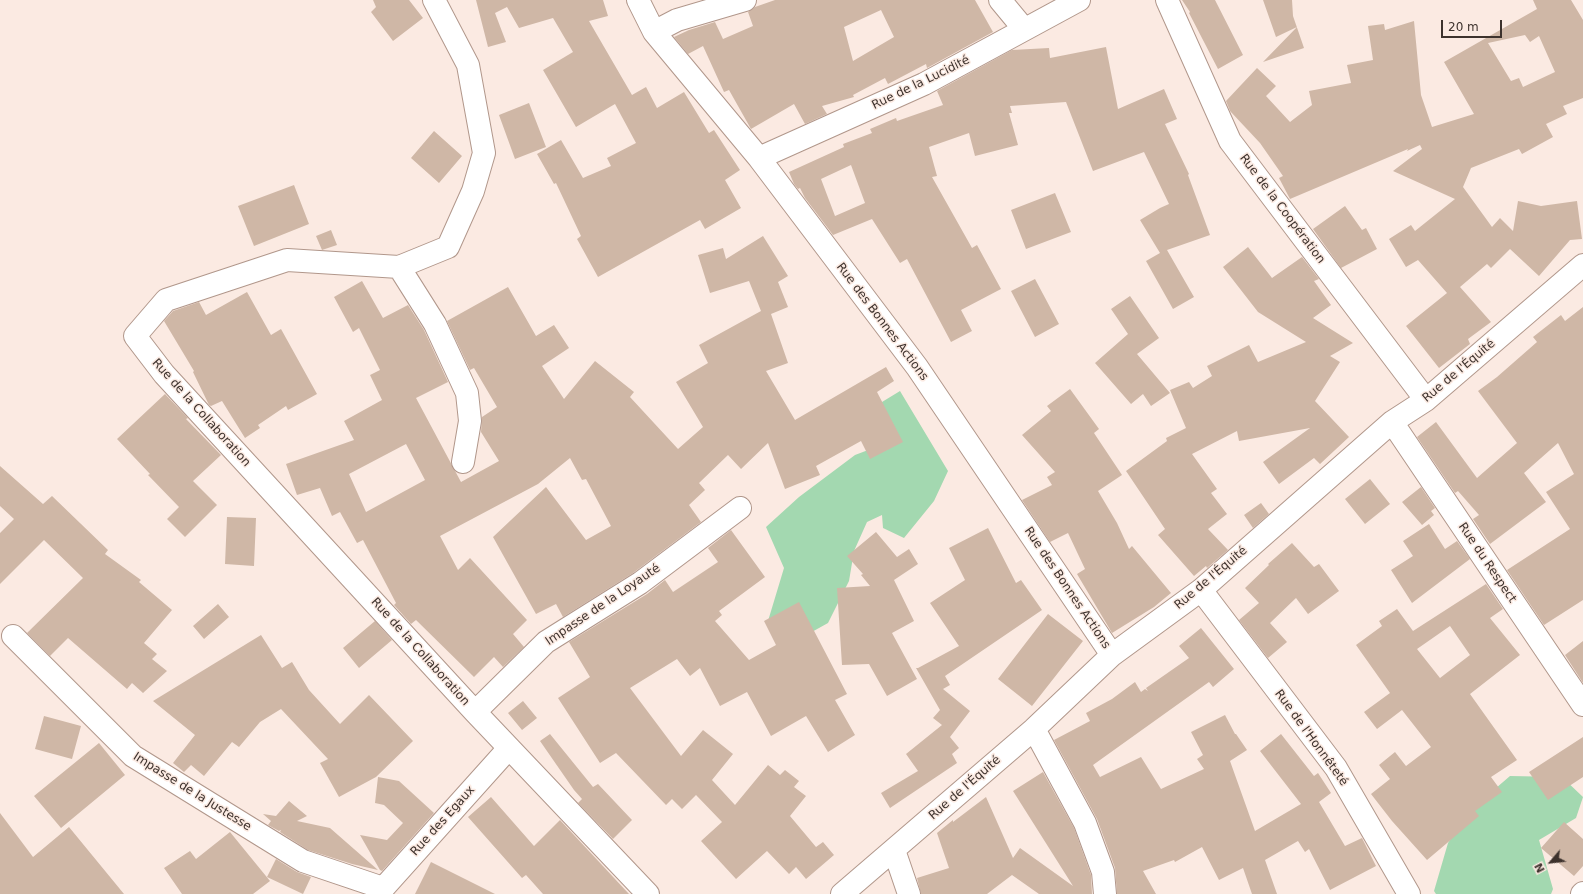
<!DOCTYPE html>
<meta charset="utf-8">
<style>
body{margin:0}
#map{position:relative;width:1583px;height:894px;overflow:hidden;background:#fbeae2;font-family:"DejaVu Sans",sans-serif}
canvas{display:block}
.north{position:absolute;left:1531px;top:842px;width:40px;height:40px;-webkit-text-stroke:3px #fbeae2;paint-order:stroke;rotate:242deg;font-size:11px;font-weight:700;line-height:16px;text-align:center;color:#3d322d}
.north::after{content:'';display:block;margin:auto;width:14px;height:18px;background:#3d322d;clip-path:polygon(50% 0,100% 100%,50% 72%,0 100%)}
.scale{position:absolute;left:1441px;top:20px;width:61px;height:18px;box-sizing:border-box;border:2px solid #3d322d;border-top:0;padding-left:5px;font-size:12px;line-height:14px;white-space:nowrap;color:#3d322d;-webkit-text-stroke:3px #fbeae2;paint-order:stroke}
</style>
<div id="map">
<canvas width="1583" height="894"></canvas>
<div class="north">N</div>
<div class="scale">20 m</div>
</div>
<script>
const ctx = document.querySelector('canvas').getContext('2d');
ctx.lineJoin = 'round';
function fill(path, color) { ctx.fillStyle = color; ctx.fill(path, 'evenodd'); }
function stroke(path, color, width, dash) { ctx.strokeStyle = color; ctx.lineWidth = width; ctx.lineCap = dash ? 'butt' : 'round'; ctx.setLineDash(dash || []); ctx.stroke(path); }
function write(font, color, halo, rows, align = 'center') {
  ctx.font = font + ' "DejaVu Sans",sans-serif'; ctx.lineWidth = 3; ctx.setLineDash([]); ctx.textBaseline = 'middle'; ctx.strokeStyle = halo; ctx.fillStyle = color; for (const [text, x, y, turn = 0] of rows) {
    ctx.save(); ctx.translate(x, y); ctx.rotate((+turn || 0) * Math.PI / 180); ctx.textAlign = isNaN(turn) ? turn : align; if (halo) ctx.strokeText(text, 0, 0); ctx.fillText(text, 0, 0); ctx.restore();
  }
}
fill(new Path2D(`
 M 900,391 L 948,471 L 934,501 L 904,538 L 883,528 L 882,515 L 867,522 L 854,551 L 849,581 L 828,623 L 801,638 L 768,621 L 784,568 L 766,527 L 799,497 L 855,455 L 884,444 L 882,402 Z
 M 1510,776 L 1562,777 L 1583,797 L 1576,818 L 1539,840 L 1553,889 L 1551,894 L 1436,894 L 1434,891 L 1448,843 L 1467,813 Z`), '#a3d8b0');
fill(new Path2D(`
 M 373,0 L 409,0 L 423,18 L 393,41 L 371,12 L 376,7 Z
 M 476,0 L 603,0 L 608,16 L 589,21 L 632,95 L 646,87 L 657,108 L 684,92 L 709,133 L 714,130 L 740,170 L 725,180 L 741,208 L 705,229 L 700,220 L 598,277 L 577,239 L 581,236 L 556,183 L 554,184 L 537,154 L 561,140 L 583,178 L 611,166 L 607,158 L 636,143 L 615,104 L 576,127 L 543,70 L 573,52 L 553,18 L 519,28 L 507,7 L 495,13 L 506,42 L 488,47 Z
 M 775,0 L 975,0 L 993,32 L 927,68 L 926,64 L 888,84 L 885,78 L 853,95 L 854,97 L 822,106 L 827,114 L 805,124 L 794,104 L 751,129 L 729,90 L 724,92 L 703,46 L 688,54 L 674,37 L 689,30 L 715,22 L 723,39 L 753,26 L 748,12 L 755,7 ZM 881,10 L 894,37 L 853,61 L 844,27 Z
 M 1182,0 L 1215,0 L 1243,55 L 1218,69 L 1189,13 L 1190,12 Z
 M 1263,0 L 1292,0 L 1293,16 L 1304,48 L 1263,62 L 1297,27 L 1276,37 Z
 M 1533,0 L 1571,0 L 1583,20 L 1583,98 L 1563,106 L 1567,114 L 1546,124 L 1553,137 L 1522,154 L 1519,149 L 1471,168 L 1463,187 L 1492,227 L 1500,218 L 1513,231 L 1518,201 L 1541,206 L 1577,201 L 1582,239 L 1570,240 L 1539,276 L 1510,249 L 1491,268 L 1487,264 L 1460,287 L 1491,322 L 1468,339 L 1470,344 L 1439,368 L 1406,326 L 1447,293 L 1418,260 L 1406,267 L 1389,239 L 1411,225 L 1415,231 L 1455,199 L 1393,171 L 1422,149 L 1420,145 L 1407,151 L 1408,149 L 1290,199 L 1279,178 L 1283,176 L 1260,143 L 1230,111 L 1226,101 L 1257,68 L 1276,86 L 1266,96 L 1290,122 L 1312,105 L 1309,91 L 1351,83 L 1347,65 L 1373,60 L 1368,26 L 1384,24 L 1385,30 L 1414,21 L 1421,95 L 1432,127 L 1474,114 L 1444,62 L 1537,9 ZM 1525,35 L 1530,42 L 1539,36 L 1555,72 L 1523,87 L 1519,78 L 1511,81 L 1488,43 Z
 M 1106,47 L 1118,109 L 1164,89 L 1177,119 L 1165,124 L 1189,174 L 1188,175 L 1210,235 L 1167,250 L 1194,297 L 1173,309 L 1146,261 L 1160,253 L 1140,220 L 1160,208 L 1169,204 L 1144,152 L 1093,171 L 1066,102 L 1010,106 L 1012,113 L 1009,113 L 1018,145 L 975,156 L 969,133 L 929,147 L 937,176 L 932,177 L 972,248 L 977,245 L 1001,289 L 961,310 L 972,331 L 951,342 L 907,259 L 900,263 L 872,219 L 833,235 L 805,198 L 800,188 L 798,189 L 794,184 L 789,172 L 844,147 L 843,144 L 872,133 L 870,129 L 896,118 L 897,121 L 943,105 L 937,91 L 1012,50 L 1049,48 L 1050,58 ZM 851,165 L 865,203 L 835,216 L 821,179 Z
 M 529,103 L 546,147 L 515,159 L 499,115 Z
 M 434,131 L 462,156 L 439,183 L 411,158 Z
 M 294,185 L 309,224 L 254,246 L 238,206 Z
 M 1055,193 L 1071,232 L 1026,249 L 1011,210 Z
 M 1345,206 L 1362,230 L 1366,228 L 1377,249 L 1341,268 L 1313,229 Z
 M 331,230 L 337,245 L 322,250 L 316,236 Z
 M 763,236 L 788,276 L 778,282 L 788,307 L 771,314 L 788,363 L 766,371 L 795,420 L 886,367 L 894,381 L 877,392 L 903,442 L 870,459 L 861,441 L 816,466 L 820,475 L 785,489 L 768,443 L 741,469 L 728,455 L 699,483 L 705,490 L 689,505 L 701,522 L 633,573 L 563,617 L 556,604 L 536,614 L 493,537 L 546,487 L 586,540 L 611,526 L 586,479 L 582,480 L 570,458 L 538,484 L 440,536 L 458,570 L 470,558 L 527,620 L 513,634 L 524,647 L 503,667 L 494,657 L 474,677 L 416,620 L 411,624 L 394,605 L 396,603 L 363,540 L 357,543 L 340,512 L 332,516 L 320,488 L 297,495 L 286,464 L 354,440 L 344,421 L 382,400 L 370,375 L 380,370 L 359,328 L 353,332 L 334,297 L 362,281 L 383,318 L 408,305 L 424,330 L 448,382 L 416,398 L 461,482 L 499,461 L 481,432 L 482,417 L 497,407 L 474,368 L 470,370 L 447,321 L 508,287 L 536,336 L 554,325 L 569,348 L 542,366 L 564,399 L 595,361 L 634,392 L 630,397 L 678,449 L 703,427 L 676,382 L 708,363 L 699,345 L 761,311 L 749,281 L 710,293 L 698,255 L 723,248 L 726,259 ZM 406,444 L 425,480 L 366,512 L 349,474 Z
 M 1248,247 L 1272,278 L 1302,257 L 1319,279 L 1314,281 L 1331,305 L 1313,318 L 1353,343 L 1330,356 L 1340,362 L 1315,401 L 1349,437 L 1320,464 L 1314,458 L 1279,484 L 1263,462 L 1310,428 L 1239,441 L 1237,431 L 1192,454 L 1217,489 L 1211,493 L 1227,514 L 1208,529 L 1228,550 L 1207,568 L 1206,566 L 1194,576 L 1158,535 L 1165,529 L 1126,471 L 1167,441 L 1166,438 L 1186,428 L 1170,390 L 1189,382 L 1193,388 L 1212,376 L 1207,366 L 1249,345 L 1258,362 L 1306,342 L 1258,312 L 1223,267 Z
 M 1035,279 L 1059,324 L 1035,337 L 1011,291 Z
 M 247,292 L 271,335 L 281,329 L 317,394 L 288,410 L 286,406 L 258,425 L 260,428 L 245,438 L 222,401 L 211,406 L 209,405 L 193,372 L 194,371 L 164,321 L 173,311 L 199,302 L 206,315 Z
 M 1130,296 L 1159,338 L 1137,354 L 1170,393 L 1151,406 L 1143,394 L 1131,404 L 1095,363 L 1128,334 L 1111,309 Z
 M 1583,307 L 1583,600 L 1544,625 L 1507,570 L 1570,529 L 1546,492 L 1574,474 L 1558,443 L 1524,473 L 1546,502 L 1490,544 L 1473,519 L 1479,515 L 1458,491 L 1455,493 L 1417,437 L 1436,422 L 1477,478 L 1517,443 L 1478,391 L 1497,377 L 1537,342 L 1533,337 L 1561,315 L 1565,321 Z
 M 1070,389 L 1099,429 L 1094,433 L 1122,475 L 1098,491 L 1117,523 L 1129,549 L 1132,546 L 1171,593 L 1154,607 L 1112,633 L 1077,574 L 1085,569 L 1068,533 L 1050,542 L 1022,500 L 1052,485 L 1047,477 L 1055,472 L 1022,435 L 1051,411 L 1047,406 Z
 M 165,394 L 188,418 L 186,419 L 221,455 L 193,481 L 217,505 L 185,537 L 167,519 L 179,507 L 148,475 L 150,474 L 117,439 Z
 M 0,466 L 43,504 L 52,496 L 108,550 L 105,554 L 141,580 L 139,582 L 172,610 L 144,643 L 157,654 L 152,659 L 167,671 L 143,693 L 132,683 L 127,689 L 68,638 L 50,656 L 27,633 L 83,578 L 44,540 L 0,584 L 0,533 L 14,519 L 0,506 Z
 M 1370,479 L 1390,504 L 1365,524 L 1345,499 Z
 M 1421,487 L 1435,508 L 1431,511 L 1434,515 L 1422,525 L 1402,502 Z
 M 1261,503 L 1269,514 L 1253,528 L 1244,515 Z
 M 227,517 L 256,518 L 254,566 L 225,564 Z
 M 1429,524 L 1445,549 L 1457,541 L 1470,559 L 1412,603 L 1391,570 L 1413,556 L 1403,541 Z
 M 988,528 L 1016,583 L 1021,580 L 1042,610 L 945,676 L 950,685 L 943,689 L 970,711 L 950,737 L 959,748 L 952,754 L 957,763 L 890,808 L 881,793 L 918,771 L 906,754 L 942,725 L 933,718 L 940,710 L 916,668 L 918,668 L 959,646 L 930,603 L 965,580 L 949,548 Z
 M 731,530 L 765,577 L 719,611 L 722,615 L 715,621 L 749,660 L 776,645 L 764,621 L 799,602 L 847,694 L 835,700 L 855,735 L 828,752 L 806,716 L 771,736 L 747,692 L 720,706 L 700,668 L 690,676 L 677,659 L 630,688 L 681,756 L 703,730 L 733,754 L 712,780 L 735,805 L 768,765 L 780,775 L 785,770 L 799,781 L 794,787 L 806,796 L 790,816 L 816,847 L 823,842 L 834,855 L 806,879 L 796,867 L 789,874 L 767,851 L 736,879 L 701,841 L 722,822 L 696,795 L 682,809 L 672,799 L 666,805 L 616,753 L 600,763 L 558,698 L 590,677 L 569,642 L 647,594 L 665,580 L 673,592 L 718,562 L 708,548 Z
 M 876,532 L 897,557 L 909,549 L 918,564 L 894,580 L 914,621 L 892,633 L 917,679 L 887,696 L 869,664 L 842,665 L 837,588 L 870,586 L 861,575 L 863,574 L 847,556 Z
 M 1292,543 L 1314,567 L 1319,564 L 1339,591 L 1308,614 L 1296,598 L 1270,623 L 1287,642 L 1268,658 L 1239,620 L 1259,603 L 1245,588 L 1269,565 L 1268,564 Z
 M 1486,584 L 1503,609 L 1490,618 L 1520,655 L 1470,694 L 1517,760 L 1491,777 L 1502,792 L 1475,811 L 1479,816 L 1427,860 L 1392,821 L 1371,794 L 1390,779 L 1379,765 L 1395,752 L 1406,766 L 1431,747 L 1402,710 L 1377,729 L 1364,712 L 1390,693 L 1356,645 L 1382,626 L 1379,621 L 1397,609 L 1413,631 ZM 1450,626 L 1470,655 L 1440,678 L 1417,649 Z
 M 218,604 L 229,617 L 204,639 L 193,626 Z
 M 1048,614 L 1083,641 L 1032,706 L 998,679 Z
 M 375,621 L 392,640 L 359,668 L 343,648 Z
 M 1201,628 L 1234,669 L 1213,687 L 1209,682 L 1093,765 L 1100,777 L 1141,757 L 1161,789 L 1204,769 L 1197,759 L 1203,755 L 1191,732 L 1225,715 L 1235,734 L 1236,734 L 1247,750 L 1230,761 L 1255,831 L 1301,804 L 1260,751 L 1281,734 L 1314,776 L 1318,773 L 1331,793 L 1319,802 L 1345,846 L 1362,838 L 1376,866 L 1330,890 L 1309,849 L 1305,852 L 1298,841 L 1265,860 L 1277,894 L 1252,894 L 1243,868 L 1219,880 L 1202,847 L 1175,862 L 1174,860 L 1143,871 L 1156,894 L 1117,894 L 1115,868 L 1097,819 L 1054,740 L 1090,721 L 1086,713 L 1112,699 L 1135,682 L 1141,692 L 1145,689 L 1148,691 L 1146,688 L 1189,658 L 1179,646 Z
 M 261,635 L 282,668 L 292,662 L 309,690 L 340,724 L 369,695 L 413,741 L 376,777 L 339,797 L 320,763 L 328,759 L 281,709 L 260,722 L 239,747 L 232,742 L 204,776 L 191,765 L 184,772 L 173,763 L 195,735 L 153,701 Z
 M 1583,641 L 1583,683 L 1565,655 Z
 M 523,701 L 537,718 L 522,730 L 508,713 Z
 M 44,716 L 81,726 L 72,759 L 35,749 Z
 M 550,734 L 593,787 L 598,784 L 632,820 L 613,839 L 578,803 L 582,799 L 574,790 L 540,741 Z
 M 1583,737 L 1583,777 L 1548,800 L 1529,772 Z
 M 99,743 L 125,775 L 61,828 L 34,796 Z
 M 1043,772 L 1074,828 L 1091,875 L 1092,894 L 1039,894 L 1012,875 L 987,894 L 921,894 L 917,878 L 949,868 L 937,833 L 953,820 L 953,822 L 986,797 L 1013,858 L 1020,848 L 1073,886 L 1013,791 Z
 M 378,777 L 399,781 L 434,813 L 382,871 L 380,870 L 360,835 L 387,840 L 403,823 L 384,805 L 375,803 Z
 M 491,797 L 534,846 L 560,820 L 629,894 L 543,894 L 526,875 L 522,878 L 468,817 Z
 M 289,801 L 307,816 L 297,821 L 330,828 L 378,870 L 352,864 L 308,850 L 280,832 L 281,830 L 279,831 L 268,825 L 271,821 L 263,814 L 276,816 Z
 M 0,813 L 33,857 L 69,827 L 124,894 L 0,894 Z
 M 1564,822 L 1583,839 L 1583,866 L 1574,876 L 1541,848 Z
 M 230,832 L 270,881 L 253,894 L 182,894 L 164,868 L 190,851 L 196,859 Z
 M 276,859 L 297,872 L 311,877 L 303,894 L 267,877 Z
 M 431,862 L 495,894 L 415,894 Z`), '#cfb7a6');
const minor = new Path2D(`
 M 434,0 L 468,65 L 484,153 L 473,191 L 448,247 L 399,267 L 287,260 L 166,300 L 135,336 L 164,374 L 475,712 L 648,894
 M 638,0 L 654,32 L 759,158 L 917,367 L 1112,655
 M 1000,0 L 1024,29
 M 1167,0 L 1230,141 L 1426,400
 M 654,32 L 677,20 L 745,0
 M 759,158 L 924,84 L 1079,0
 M 399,267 L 435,324 L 467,393 L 470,421 L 463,462
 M 1392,422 L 1583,705
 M 1201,590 L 1336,768 L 1409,894
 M 13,636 L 133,756 L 303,861 L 383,888
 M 475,712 L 546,642 L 640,583 L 740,508
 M 1034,729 L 1085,823 L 1103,872 L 1105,894
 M 894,850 L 909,894
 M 378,894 L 509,748
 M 842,894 L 1034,729 L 1112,655 L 1201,590 L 1392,422 L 1426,400 L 1583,265
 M 1582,894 L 1583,893`);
stroke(minor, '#b1978b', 24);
stroke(minor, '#fff', 22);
write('12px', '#3d322d', '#fbeae2', [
 ["Rue de la Lucidité",921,83,-26],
 ["Rue de la Coopération",1282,209,53],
 ["Rue des Bonnes Actions",882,322,53],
 ["Rue de l'Équité",1459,371,-40],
 ["Rue de la Collaboration",201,413,48],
 ["Rue du Respect",1487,563,56],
 ["Rue de l'Équité",1211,578,-40],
 ["Rue des Bonnes Actions",1067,588,56],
 ["Impasse de la Loyauté",603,605,-34],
 ["Rue de la Collaboration",420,652,48],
 ["Rue de l'Honnêteté",1311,738,54],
 ["Rue de l'Équité",965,788,-41],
 ["Impasse de la Justesse",192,792,32],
 ["Rue des Egaux",443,821,-48]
]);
</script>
